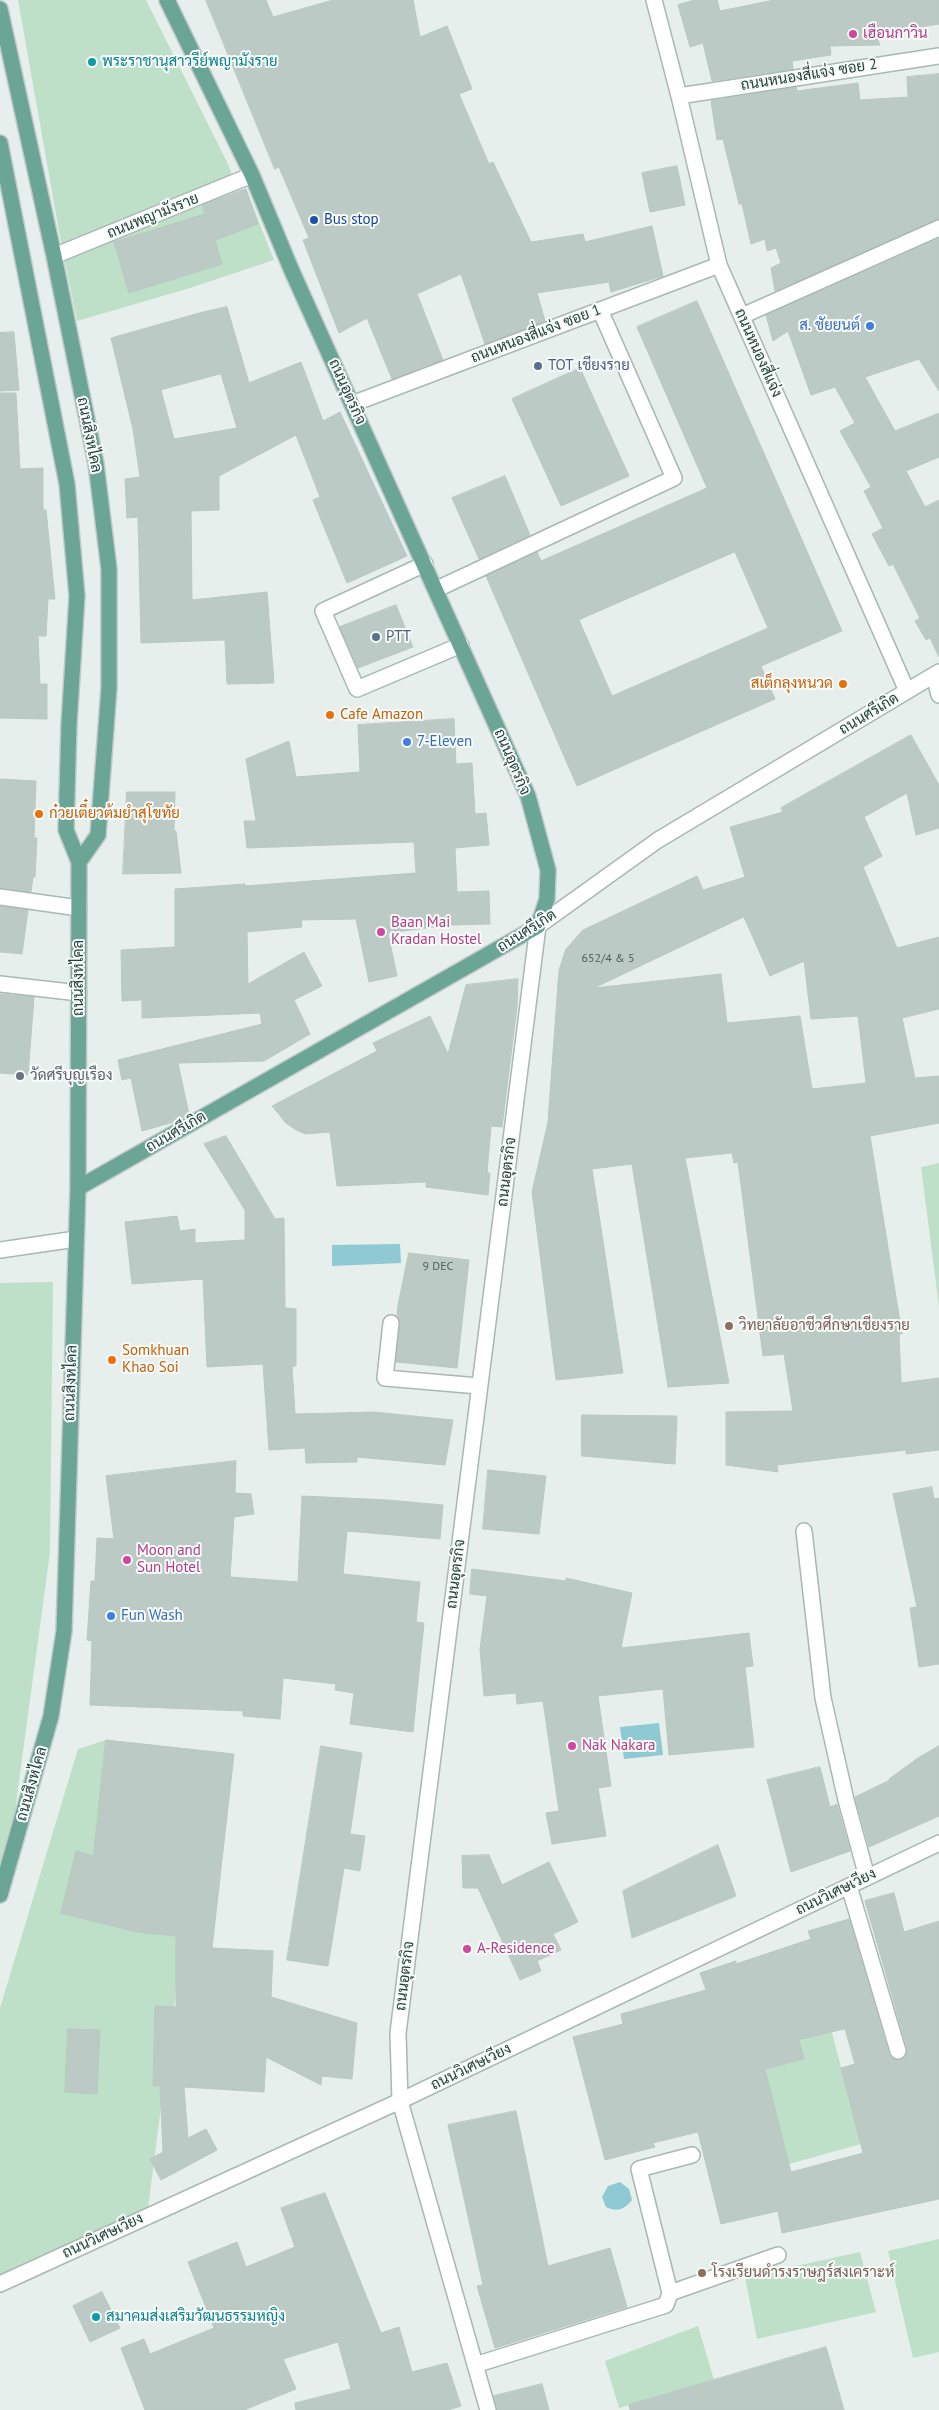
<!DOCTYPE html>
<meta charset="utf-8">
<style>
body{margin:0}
canvas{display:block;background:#e6efeb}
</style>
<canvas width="939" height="2410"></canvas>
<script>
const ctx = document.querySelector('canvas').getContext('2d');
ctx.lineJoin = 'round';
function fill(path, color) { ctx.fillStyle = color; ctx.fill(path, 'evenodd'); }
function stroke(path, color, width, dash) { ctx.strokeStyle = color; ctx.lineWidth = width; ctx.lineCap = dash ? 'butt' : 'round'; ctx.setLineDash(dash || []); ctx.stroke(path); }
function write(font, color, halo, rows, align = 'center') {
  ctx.font = font + ' "PT Sans",Sarabun,sans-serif'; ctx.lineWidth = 4; ctx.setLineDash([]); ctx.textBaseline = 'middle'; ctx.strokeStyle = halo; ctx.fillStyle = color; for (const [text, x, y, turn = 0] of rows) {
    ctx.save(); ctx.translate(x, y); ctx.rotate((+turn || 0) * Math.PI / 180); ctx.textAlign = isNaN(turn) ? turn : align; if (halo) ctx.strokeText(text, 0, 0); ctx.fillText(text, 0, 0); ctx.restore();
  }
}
fill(new Path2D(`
 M 18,0 L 146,0 L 227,162 L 232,175 L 62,248 Z
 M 246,189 L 274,260 L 190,288 L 77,321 L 64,257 Z
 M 939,1163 L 939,1307 L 921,1167 Z
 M 53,1282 L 50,1552 L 7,1870 L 0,1895 L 0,1283 Z
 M 106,1740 L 93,1857 L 137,1863 L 130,1931 L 183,1937 L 147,2216 L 0,2284 L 0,2008 L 78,1749 Z
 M 830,2025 L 861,2144 L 789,2164 L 761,2055 L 785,2064 L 804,2059 L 799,2040 L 826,2033 Z
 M 939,2239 L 939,2352 L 913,2358 L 888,2251 Z
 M 860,2252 L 876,2312 L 757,2339 L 745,2277 Z
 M 698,2326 L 714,2380 L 619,2408 L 605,2361 Z`), '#bfe0c8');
fill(new Path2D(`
 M 400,1244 L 401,1263 L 332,1266 L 332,1245 Z
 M 659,1723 L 663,1755 L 624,1759 L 620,1727 Z
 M 620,2182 L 629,2189 L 632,2200 C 624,2210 617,2212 606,2207 L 602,2197 L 608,2186 Z`), '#8ec9d4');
const building = new Path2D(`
 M 206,0 L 266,0 L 273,17 L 333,0 L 413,0 L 420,37 L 447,26 L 472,89 L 459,94 L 489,164 L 493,162 L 531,242 L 583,234 L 585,242 L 652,226 L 663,276 L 611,292 L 609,282 L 537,293 L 545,321 L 485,344 L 461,274 L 417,294 L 443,360 L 392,379 L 367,318 L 339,333 L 303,240 L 309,238 L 279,167 L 275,169 Z
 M 695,0 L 717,0 L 720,11 L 774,0 L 939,0 L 939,24 L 876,35 L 880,45 L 830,46 L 831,55 L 792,61 L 793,69 L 712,81 L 703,43 L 690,47 L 678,5 Z
 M 939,74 L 939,219 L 775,291 L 771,268 L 781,263 L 776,248 L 767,251 L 765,239 L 751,244 L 742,204 L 739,204 L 723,139 L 717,140 L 711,101 L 796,87 L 797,91 L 858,83 L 860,100 L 908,97 L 907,77 Z
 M 677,166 L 685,205 L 650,212 L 642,173 Z
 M 246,189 L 258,224 L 215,240 L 222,264 L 129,293 L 114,242 L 205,214 L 202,205 Z
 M 939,238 L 939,391 L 919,359 L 865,377 L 895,431 L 939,413 L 939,457 L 906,471 L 925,507 L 939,500 L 939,657 L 930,638 L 926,640 L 915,621 L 920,618 L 893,564 L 889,566 L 872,534 L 883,528 L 864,491 L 871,487 L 840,431 L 855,423 L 835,387 L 811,395 L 788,331 L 773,341 L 766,315 Z
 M 697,301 L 842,631 L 761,666 L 775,699 L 577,786 L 486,576 L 537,552 L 541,561 L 707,488 L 637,327 ZM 735,552 L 768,628 L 612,696 L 579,620 Z
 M 227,307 L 249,383 L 301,362 L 323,421 L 340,412 L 407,556 L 347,583 L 313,500 L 320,497 L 296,435 L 219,476 L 219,510 L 191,511 L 192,600 L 267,592 L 274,683 L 227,684 L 225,640 L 141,643 L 138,517 L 127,518 L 125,479 L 140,477 L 133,429 L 111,338 L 203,312 ZM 221,374 L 237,428 L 174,439 L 161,390 Z
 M 14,332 L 19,390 L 0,391 L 0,333 Z
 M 580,368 L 629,476 L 561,506 L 512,399 Z
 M 0,393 L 16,393 L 20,469 L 43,468 L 43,510 L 46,510 L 55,599 L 48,599 L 46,636 L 38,636 L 40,684 L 47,684 L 47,719 L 0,718 Z
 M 505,476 L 530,535 L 479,559 L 452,498 Z
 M 396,605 L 413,647 L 358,668 L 340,627 Z
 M 454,719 L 456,764 L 472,763 L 475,814 L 486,813 L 489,845 L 455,848 L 457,892 L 489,891 L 490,924 L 450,925 L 388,933 L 397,976 L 369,982 L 356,919 L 301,920 L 302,927 L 247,932 L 248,984 L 304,952 L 322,986 L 294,1000 L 310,1034 L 264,1061 L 178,1063 L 189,1114 L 177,1121 L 142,1131 L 131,1078 L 122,1080 L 118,1060 L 262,1024 L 260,1013 L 142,1018 L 142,1000 L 122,1001 L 121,950 L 175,947 L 175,889 L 245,884 L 245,886 L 416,873 L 414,842 L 247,848 L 244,821 L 256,821 L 246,759 L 289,741 L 296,777 L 360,772 L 358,725 Z
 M 911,735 L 939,785 L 939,828 L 916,835 L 907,793 L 864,817 L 882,856 L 863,867 L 897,948 L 939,937 L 939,1009 L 902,1018 L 915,1078 L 939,1076 L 939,1123 L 870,1136 L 902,1334 L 899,1334 L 901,1383 L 939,1378 L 939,1450 L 906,1454 L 906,1450 L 777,1465 L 778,1472 L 726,1465 L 726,1412 L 793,1411 L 784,1354 L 763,1356 L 738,1162 L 734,1163 L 732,1153 L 685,1158 L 729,1383 L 668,1387 L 632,1164 L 592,1169 L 623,1373 L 556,1380 L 532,1192 L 548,1122 L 559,970 L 566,949 L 583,930 L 697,876 L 703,890 L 745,877 L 730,827 L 783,812 L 781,808 ZM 744,917 L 770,976 L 804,961 L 811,1019 L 858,1016 L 866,1083 L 812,1089 L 800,1016 L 727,1023 L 721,974 L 594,988 Z
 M 0,779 L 36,781 L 34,838 L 37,838 L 35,877 L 33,877 L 31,892 L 0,888 Z
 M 127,792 L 175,792 L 174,831 L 176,831 L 181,873 L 123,874 Z
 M 0,906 L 28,910 L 22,954 L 0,952 Z
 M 518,979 L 517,1007 L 502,1127 L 491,1126 L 487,1173 L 490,1173 L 488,1195 L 426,1187 L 426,1182 L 337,1186 L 330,1132 L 306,1134 L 296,1130 L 286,1123 L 272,1106 L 377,1051 L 373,1043 L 430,1016 L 448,1054 L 466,985 Z
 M 0,994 L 34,997 L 28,1075 L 0,1073 Z
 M 226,1136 L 275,1219 L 284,1218 L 285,1308 L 296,1309 L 296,1366 L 292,1366 L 295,1414 L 374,1412 L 453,1420 L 445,1465 L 357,1457 L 357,1462 L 306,1463 L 305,1448 L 269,1450 L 263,1364 L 207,1367 L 203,1279 L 132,1284 L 125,1222 L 177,1216 L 180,1231 L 195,1229 L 195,1243 L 245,1240 L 245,1210 L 204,1144 Z
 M 409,1253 L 469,1260 L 457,1368 L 396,1362 L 400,1324 L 397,1316 L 398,1305 Z
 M 582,1415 L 677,1416 L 675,1464 L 582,1456 Z
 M 236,1461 L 235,1493 L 251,1494 L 254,1514 L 234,1517 L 230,1577 L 298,1582 L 302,1496 L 388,1500 L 443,1505 L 440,1539 L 347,1531 L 343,1574 L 420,1582 L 416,1622 L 424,1623 L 413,1732 L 350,1724 L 354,1693 L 335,1690 L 336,1684 L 283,1678 L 280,1719 L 243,1716 L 243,1711 L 90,1705 L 92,1641 L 87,1640 L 91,1581 L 95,1581 L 97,1538 L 114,1539 L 106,1476 Z
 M 488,1470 L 546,1476 L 539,1534 L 483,1529 Z
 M 932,1487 L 934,1499 L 939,1498 L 939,1664 L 919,1667 L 910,1608 L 917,1607 L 893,1494 Z
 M 472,1569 L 566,1581 L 566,1578 L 632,1593 L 621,1648 L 749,1633 L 753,1666 L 745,1667 L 754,1747 L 669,1755 L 663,1689 L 598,1696 L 611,1786 L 598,1788 L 606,1836 L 552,1844 L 546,1813 L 559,1811 L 543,1701 L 517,1704 L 516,1693 L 484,1696 L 480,1649 L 487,1596 L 470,1594 Z
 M 106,1740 L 234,1754 L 212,1948 L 273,1951 L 271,1997 L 357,2023 L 352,2079 L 322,2076 L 321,2085 L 266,2057 L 264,2092 L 184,2087 L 188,2138 L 206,2129 L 217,2150 L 161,2180 L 150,2159 L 163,2152 L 160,2086 L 153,2086 L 155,2006 L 176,2007 L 176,1936 L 136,1932 L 61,1913 L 76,1851 L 93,1856 Z
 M 321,1746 L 362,1753 L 350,1834 L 365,1836 L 360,1871 L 344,1868 L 328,1966 L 287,1960 Z
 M 939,1746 L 939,1816 L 869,1847 L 855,1797 L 890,1780 L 889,1779 L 918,1758 Z
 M 820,1767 L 830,1807 L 837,1804 L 850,1851 L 791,1872 L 767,1780 Z
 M 718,1845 L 736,1896 L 632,1938 L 623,1891 Z
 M 489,1855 L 502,1885 L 549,1862 L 578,1922 L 553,1934 L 561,1950 L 537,1961 L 541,1971 L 520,1980 L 478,1888 L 463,1888 L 462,1856 Z
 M 894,1893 L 904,1932 L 939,1921 L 939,2199 L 782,2233 L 778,2211 L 721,2224 L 698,2132 L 653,2143 L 655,2147 L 605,2160 L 573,2037 L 623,2024 L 621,2014 L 706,1990 L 700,1973 L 736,1961 L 736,1964 L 811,1939 L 808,1931 L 849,1919 L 889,2054 L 895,2060 L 904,2058 L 907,2048 L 865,1901 ZM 845,2029 L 855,2064 L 841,2068 L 863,2153 L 791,2172 L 765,2069 L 804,2059 L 799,2040 Z
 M 68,2029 L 100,2030 L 97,2094 L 65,2092 Z
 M 516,2111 L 548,2266 L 610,2248 L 627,2307 L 495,2348 L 477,2286 L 483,2285 L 448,2125 Z
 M 325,2193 L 381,2333 L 399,2327 L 412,2372 L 447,2363 L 461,2406 L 448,2410 L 296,2410 L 295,2403 L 351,2389 L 338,2342 L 283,2359 L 296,2389 L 244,2410 L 145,2410 L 121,2348 L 144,2339 L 150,2354 L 214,2328 L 188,2262 L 237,2242 L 246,2267 L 295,2247 L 281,2208 Z
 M 102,2292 L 120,2328 L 90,2342 L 73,2306 Z
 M 826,2347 L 844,2410 L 630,2410 L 629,2405 Z
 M 542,2384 L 549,2410 L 497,2410 L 494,2396 Z`);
fill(building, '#bbcac4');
stroke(building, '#b8c9c2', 1);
const minor = new Path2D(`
 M 654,0 L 679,96 L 719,265 L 907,691
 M 679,96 L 939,56
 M 54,256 L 252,175
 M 742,316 L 939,228
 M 352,404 L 719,265
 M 425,564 L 323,611 L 357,689 L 461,645
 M 437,589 L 674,478 L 600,310
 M 934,675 L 939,695
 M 0,897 L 79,908
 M 0,984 L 79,993
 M 0,1250 L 76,1239
 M 391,1323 L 385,1378 L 479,1386
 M 804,1531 L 823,1698 L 846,1800 L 867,1877
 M 849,1886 L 898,2051
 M 0,2284 L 400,2101 L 939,1843
 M 670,2293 L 778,2255
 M 475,2365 L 666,2305 L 670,2293 L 639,2169 L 692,2155
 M 488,2410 L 400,2101 L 398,2033 L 538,926 L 658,840 L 939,672`);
const major = new Path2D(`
 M 0,9 L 54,256 L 96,464 L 109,569 L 109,688 L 98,835 L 79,862
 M 0,143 L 67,484 L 77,596 L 69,724 L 66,830 L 79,862 L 78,1188 L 64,1631 L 51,1716 L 0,1895
 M 78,1188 L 538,926 L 547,899 L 548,870 L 528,796 L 291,269 L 252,175 L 167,0`);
stroke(minor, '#a8b8b2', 18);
stroke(major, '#c2cac8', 18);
stroke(minor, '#fff', 15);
stroke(major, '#6aa596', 15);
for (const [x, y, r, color] of [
 [853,34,5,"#d1479c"],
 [92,62,5,"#0f9aa8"],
 [314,220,5,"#1a4fb4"],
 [870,326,5,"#3f7fe0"],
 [538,366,5,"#5c6f8a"],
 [376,637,5,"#5c6f8a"],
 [843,684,5,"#e8710a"],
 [330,715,5,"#e8710a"],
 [407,742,5,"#3f7fe0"],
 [39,814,5,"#e8710a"],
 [381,932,5,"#d1479c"],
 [20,1076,5,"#6b7280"],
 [729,1326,5,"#8d6e63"],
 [112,1360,5,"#e8710a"],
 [127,1560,5,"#d1479c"],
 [111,1616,5,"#3f7fe0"],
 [572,1746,5,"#d1479c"],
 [467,1949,5,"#d1479c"],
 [702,2273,5,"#8d6e63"],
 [96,2317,5,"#0f9aa8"]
]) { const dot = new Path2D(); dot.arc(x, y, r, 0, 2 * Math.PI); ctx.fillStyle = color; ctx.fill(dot); stroke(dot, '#f7fbf9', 2); }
write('12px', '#4a645c', null, [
 ["652/4 & 5",608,959],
 ["9 DEC",438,1267]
]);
write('15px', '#b23c85', '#f7fbf9', [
 ["เฮือนกาวิน",863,34],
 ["Baan Mai",391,923],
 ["Kradan Hostel",391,940],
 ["Moon and",137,1551],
 ["Sun Hotel",137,1568],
 ["Nak Nakara",582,1746],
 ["A-Residence",477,1949]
], 'left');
write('15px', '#0d838f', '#f7fbf9', [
 ["พระราชานุสาวรีย์พญามังราย",102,62],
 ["สมาคมส่งเสริมวัฒนธรรมหญิง",106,2317]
], 'left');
write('15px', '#24423a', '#f7fbf9', [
 ["ถนนหนองสี่แจ่ง ซอย 2",809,75,-9],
 ["ถนนพญามังราย",153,216,-22],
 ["ถนนหนองสี่แจ่ง ซอย 1",536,334,-21],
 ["ถนนหนองสี่แจ่ง",758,353,66],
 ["ถนนอุตรกิจ",347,392,66],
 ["ถนนสิงหไคล",89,435,79],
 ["ถนนศรีเกิด",869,714,-31],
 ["ถนนอุตรกิจ",512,762,67],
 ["ถนนศรีเกิด",527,931,-32],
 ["ถนนสิงหไคล",79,978,-90],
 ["ถนนศรีเกิด",176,1132,-30],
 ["ถนนอุตรกิจ",507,1172,-83],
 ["ถนนสิงหไคล",71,1383,-88],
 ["ถนนอุตรกิจ",456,1574,-83],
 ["ถนนสิงหไคล",32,1784,-74],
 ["ถนนวิเศษเวียง",836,1892,-26],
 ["ถนนอุตรกิจ",405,1976,-83],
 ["ถนนวิเศษเวียง",471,2067,-26],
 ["ถนนวิเศษเวียง",103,2236,-25]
]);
write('15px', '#164399', '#f7fbf9', [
 ["Bus stop",324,220]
], 'left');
write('15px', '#366cbe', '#f7fbf9', [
 ["ส. ชัยยนต์",860,326,"right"],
 ["7-Eleven",417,742],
 ["Fun Wash",121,1616]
], 'left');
write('15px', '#4e5e75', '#f7fbf9', [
 ["TOT เชียงราย",548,366],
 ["PTT",386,637]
], 'left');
write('15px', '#c56008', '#f7fbf9', [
 ["สเต็กลุงหนวด",833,684,"right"],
 ["Cafe Amazon",340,715],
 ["ก๋วยเตี๋ยวต้มยำสุโขทัย",49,814],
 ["Somkhuan",122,1351],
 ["Khao Soi",122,1368]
], 'left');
write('15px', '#5b616d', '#f7fbf9', [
 ["วัดศรีบุญเรือง",30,1076]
], 'left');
write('15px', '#785e54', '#f7fbf9', [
 ["วิทยาลัยอาชีวศึกษาเชียงราย",739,1326],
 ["โรงเรียนดำรงราษฎร์สงเคราะห์",712,2273]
], 'left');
</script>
